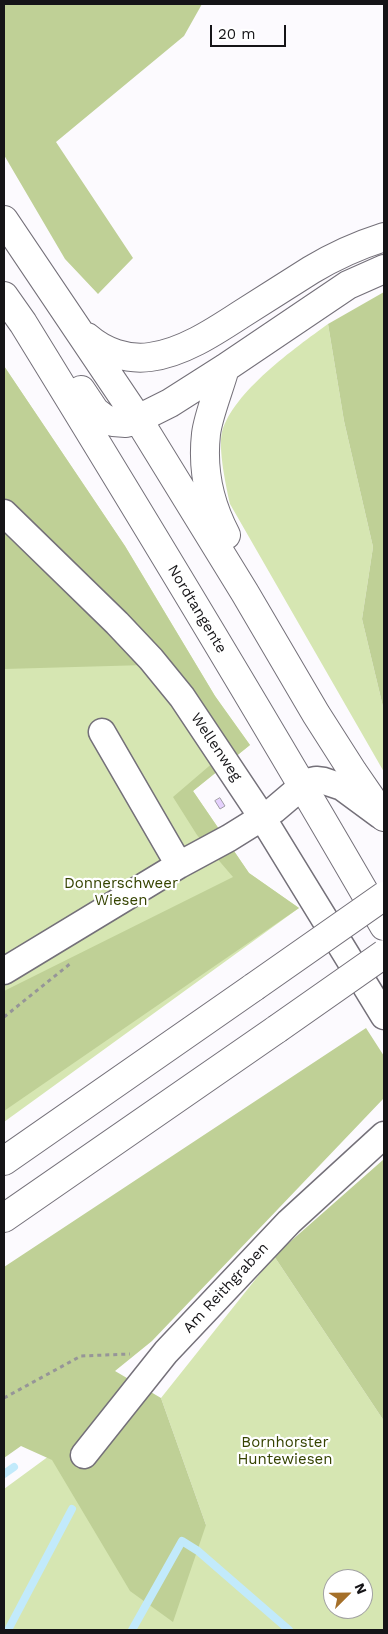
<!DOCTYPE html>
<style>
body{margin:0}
#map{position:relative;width:388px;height:1634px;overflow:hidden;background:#fcfafe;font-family:"Work Sans",sans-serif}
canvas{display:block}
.frame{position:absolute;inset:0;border:5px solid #151417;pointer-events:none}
.north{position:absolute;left:323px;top:1569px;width:50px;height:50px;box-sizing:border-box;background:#fff;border:1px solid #a1a1a2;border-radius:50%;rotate:67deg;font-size:14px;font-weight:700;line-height:20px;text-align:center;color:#151417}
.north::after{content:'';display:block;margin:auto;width:18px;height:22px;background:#a57029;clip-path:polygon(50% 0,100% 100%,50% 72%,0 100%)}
.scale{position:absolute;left:210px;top:25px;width:76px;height:22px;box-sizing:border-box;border:2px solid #151417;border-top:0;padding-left:6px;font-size:15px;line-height:18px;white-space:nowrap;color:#151417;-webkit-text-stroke:4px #fff;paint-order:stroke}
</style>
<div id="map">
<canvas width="388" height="1634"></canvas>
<div class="frame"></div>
<div class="north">N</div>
<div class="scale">20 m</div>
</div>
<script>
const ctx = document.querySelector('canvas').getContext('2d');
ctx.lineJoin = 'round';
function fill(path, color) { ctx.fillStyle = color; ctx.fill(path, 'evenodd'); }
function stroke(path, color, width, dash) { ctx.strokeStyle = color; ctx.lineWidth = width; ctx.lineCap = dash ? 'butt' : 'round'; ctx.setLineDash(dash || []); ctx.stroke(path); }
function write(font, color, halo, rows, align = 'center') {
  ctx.font = font + ' "Work Sans",sans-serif'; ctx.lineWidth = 4.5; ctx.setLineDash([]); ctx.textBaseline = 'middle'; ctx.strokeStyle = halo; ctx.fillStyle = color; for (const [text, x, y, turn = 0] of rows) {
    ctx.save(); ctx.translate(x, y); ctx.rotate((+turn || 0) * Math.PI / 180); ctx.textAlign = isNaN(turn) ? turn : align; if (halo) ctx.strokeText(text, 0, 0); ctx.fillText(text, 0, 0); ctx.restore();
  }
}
fill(new Path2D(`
 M 328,324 L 344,421 L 373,547 L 362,619 L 384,711 L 384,772 L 230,504 C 226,486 218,449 222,432 C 233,392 295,348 328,324 Z
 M 4,366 L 125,546 L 215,696 L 250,745 L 193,791 L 249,873 L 299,908 L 4,1122 Z
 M 274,1256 L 384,1421 L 384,1630 L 4,1630 L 4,1489 L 49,1456 L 206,1525 L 161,1398 ZM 333,1579 L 363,1579 L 363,1609 L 333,1609 Z`), '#d6e6b2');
fill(new Path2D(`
 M 4,4 L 202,4 L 184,36 L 56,142 L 133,258 L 98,294 L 65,259 L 4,155 Z
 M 384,292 L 384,711 L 362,619 L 373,547 L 344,421 L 328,324 Z
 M 4,366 L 125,546 L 215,696 L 250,745 L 193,791 L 249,873 L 299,908 L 4,1111 L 4,991 L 233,877 L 197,835 L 173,797 L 215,761 L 146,665 L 4,669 Z
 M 366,1028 L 384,1056 L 384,1098 L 152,1341 L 115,1371 L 161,1398 L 206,1525 L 173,1622 L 130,1591 L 52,1460 L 21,1446 L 4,1458 L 4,1267 Z
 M 384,1159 L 384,1421 L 274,1256 Z`), '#bfd096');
stroke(new Path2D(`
 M 4,1474 L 14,1467
 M 8,1630 L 72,1509
 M 132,1630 L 182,1541 L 198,1551 L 289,1630`), '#c2eafb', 8);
const building = new Path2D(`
 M 220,798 L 225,806 L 220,809 L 215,801 Z`);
fill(building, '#e5d1fd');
stroke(building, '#a09ca6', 1);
const minor = new Path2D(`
 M 4,513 L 117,623 L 151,659 L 182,697 L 262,817 L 384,1016
 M 102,732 L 179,865
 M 4,971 L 179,865 L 229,838 L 274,810 L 307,782 L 316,780 L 324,781 L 342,787 L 380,815
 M 84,1455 L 166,1352 L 289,1222 L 384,1135`);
const highway = new Path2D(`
 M 4,220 L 138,419 L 245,593 L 316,714 L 353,772 L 384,817
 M 4,296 L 23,323 C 146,523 267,723 384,926
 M 87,337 C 104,352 127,360 150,357 C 182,353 214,332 240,315 C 264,300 287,285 311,270 C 334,256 359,245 384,237
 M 225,368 C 220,387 208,416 206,434 C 202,470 209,503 226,535
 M 81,390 L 95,411 L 104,418 L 113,422 L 126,423 L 138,419 L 170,403 L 225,368 L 348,285 L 384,269
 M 4,1161 L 254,987
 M 4,1218 L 277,1029`);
stroke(minor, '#747079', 29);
stroke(highway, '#747079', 30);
stroke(new Path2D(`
 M 4,1017 L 71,963
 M 4,1398 L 81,1356 L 130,1354`), '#969598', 3, [4, 4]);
stroke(minor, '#fff', 26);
stroke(highway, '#fff', 28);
const highwayBridge = new Path2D(`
 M 254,987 L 384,896
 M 277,1029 L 384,954`);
stroke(highwayBridge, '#747079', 30, []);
stroke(highwayBridge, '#fff', 28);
write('15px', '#151417', '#fff', [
 ["Nordtangente",197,609,59],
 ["Wellenweg",216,747,56],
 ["Am Reithgraben",226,1288,-47]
]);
write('15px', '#354300', '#fff', [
 ["Donnerschweer",121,884],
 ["Wiesen",121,901],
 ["Bornhorster",285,1443],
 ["Huntewiesen",285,1460]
]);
</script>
